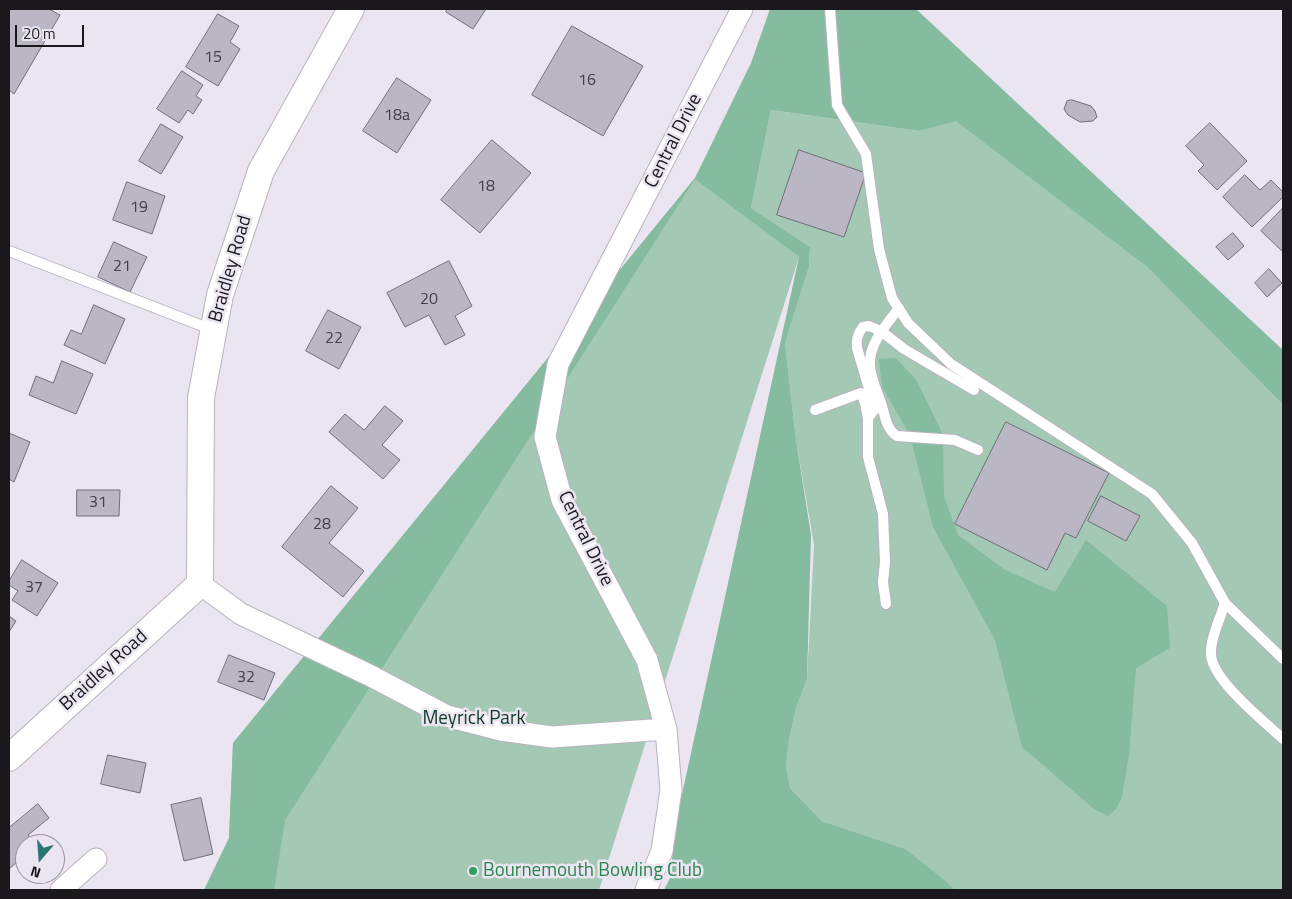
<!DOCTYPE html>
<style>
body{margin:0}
#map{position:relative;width:1292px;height:899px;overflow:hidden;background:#ebe4f1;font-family:"Titillium Web",sans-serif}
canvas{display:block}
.frame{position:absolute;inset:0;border:10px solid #1a181c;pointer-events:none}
.north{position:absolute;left:15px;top:834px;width:50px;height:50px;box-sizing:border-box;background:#ebe4f1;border:1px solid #97929c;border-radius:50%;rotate:198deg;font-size:14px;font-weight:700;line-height:20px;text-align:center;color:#1a181c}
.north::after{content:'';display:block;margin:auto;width:18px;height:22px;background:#2c7572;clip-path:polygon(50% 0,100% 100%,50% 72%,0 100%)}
.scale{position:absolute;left:15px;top:25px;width:69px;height:22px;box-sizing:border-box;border:2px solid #1a181c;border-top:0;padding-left:6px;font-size:15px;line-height:18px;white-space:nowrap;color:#1a181c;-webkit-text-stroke:4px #ebe4f1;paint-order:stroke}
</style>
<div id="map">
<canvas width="1292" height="899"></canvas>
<div class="frame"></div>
<div class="north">N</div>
<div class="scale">20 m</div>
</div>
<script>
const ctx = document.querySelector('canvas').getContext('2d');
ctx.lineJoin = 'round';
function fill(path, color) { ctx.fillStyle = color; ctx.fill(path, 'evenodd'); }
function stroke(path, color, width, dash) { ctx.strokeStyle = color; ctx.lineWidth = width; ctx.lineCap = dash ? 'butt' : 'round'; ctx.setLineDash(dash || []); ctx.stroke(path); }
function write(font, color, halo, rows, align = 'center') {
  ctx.font = font + ' "Titillium Web",sans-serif'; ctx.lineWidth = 5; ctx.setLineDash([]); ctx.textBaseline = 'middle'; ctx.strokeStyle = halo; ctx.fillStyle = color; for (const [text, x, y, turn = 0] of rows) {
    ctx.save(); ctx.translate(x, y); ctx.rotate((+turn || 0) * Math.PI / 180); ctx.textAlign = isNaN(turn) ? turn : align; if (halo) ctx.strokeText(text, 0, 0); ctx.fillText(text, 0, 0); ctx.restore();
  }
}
fill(new Path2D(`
 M 771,110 L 919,131 L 956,120 L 1147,267 L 1283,405 L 1283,890 L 955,890 L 946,881 L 906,849 L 822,821 L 790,788 L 786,766 L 789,740 L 796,708 L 807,679 L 814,545 L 796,440 L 785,343 L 809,267 L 810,247 L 751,208 Z
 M 695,178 L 799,257 L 599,890 L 204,890 L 229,838 L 233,743 Z`), '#a3c8b4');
fill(new Path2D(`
 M 770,9 L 916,9 L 1283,350 L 1283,405 L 1147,267 L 956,121 L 919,131 L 771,110 L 751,208 L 810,247 L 809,267 L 785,343 L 796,440 L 811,535 L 807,679 L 796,708 L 789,740 L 786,766 L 790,788 L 822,821 L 906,849 L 946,881 L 955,890 L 664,890 L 670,878 L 676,822 L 799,257 L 695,179 L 285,820 L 274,890 L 204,890 L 229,838 L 233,743 L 695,178 L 751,63 Z
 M 896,358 L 917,381 L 943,435 L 944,496 L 958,535 L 1005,570 L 1055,592 L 1086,540 L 1167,606 L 1170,648 L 1136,668 L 1129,755 L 1122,797 L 1116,809 L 1108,816 L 1093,808 L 1022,747 L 995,640 L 933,527 L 910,435 L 882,387 L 879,359 Z`), '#85bb9f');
const building = new Path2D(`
 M 9,9 L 49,9 L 60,15 L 14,94 L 9,90 Z
 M 448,9 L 486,9 L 473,29 L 446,12 Z
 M 218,14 L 239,26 L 230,42 L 240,49 L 218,86 L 186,67 Z
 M 572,26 L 643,66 L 603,136 L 532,95 Z
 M 182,71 L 203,85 L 196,96 L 202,100 L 193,114 L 188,110 L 179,123 L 157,109 Z
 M 397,78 L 431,100 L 397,153 L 363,131 Z
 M 1072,100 L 1091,106 L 1095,111 L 1097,117 L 1093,121 L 1080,122 L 1068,115 L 1064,109 L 1067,101 Z
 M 1210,123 L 1247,161 L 1217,190 L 1198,171 L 1204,165 L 1186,146 Z
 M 161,124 L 183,137 L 161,174 L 139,161 Z
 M 492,140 L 531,173 L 480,233 L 441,200 Z
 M 799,150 L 866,173 L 844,237 L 777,215 Z
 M 1245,175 L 1260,190 L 1271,180 L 1283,192 L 1283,197 L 1252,227 L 1223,197 Z
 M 127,182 L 165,196 L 152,234 L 113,220 Z
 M 1283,208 L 1283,252 L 1261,231 Z
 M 1233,233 L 1244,246 L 1228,260 L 1216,247 Z
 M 114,242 L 147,257 L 130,292 L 98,277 Z
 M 449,261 L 472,306 L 455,316 L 465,335 L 445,345 L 429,315 L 405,327 L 387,293 Z
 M 1269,269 L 1282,283 L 1267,297 L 1255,283 Z
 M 94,305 L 125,319 L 105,364 L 64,345 L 71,330 L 81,334 Z
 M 328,310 L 361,327 L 339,369 L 306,351 Z
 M 62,361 L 93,374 L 76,414 L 29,395 L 36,376 L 53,383 Z
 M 385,406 L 403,421 L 382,445 L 400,460 L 383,479 L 329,432 L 345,414 L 364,430 Z
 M 1006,422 L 1109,473 L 1076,538 L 1065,533 L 1047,570 L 955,524 Z
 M 9,433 L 30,442 L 14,482 L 9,479 Z
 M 331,486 L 358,508 L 329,543 L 364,571 L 343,597 L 282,547 Z
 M 77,490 L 120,490 L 119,516 L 77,516 Z
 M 1101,496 L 1140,516 L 1126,541 L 1088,521 Z
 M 22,560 L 58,583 L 37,616 L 12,600 L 18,591 L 9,585 L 9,581 Z
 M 9,616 L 16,621 L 9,632 Z
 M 229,655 L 275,673 L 264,700 L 218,682 Z
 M 108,755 L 146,763 L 140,793 L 101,784 Z
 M 201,798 L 213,854 L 184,861 L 171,805 Z
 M 38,804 L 49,818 L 28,835 L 35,844 L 25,844 L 25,855 L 9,869 L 9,828 Z`);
fill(building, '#bab6c4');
stroke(building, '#716d79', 1);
const service = new Path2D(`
 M 830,9 L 837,105 L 866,154 L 879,249 L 892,298 L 908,323 L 951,364 L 1152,494 L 1192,543 L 1225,603 L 1283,659
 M 9,251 L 213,330
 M 899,308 C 887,324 868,344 870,366 C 871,379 878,394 882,406 C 885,417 887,430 897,436 L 955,440 L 978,450
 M 815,410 L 861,393 L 865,403 L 868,418 L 868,457 L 883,514 L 885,562 L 883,582 L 886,604
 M 868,418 L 875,409 L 857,348 C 856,340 857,334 863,327 L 869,326 L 881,331 L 904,349 L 974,390
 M 1225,603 C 1220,619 1210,639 1211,655 C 1213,681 1264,721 1283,739`);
const minor = new Path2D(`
 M 200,584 L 241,614 L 369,675 L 447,716 L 501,730 L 552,737 L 666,729
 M 61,890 L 96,859
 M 646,890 L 662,851 L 671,790 L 666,729 L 647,660 L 562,500 L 545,437 L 558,364 L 742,9`);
const tertiary = new Path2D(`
 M 9,758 L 200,584 L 201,398 L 220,295 L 261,171 L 351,9`);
stroke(service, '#bab3c0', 12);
stroke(minor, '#bab3c0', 23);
stroke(tertiary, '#bab3c0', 28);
stroke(service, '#fff', 10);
stroke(minor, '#fff', 21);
stroke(tertiary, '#fff', 26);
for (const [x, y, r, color] of [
 [473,871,5,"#2e9e5b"]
]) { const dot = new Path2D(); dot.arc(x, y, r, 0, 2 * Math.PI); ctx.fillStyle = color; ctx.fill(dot); stroke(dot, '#ebe4f1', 2); }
write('16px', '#424046', null, [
 ["15",213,58],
 ["16",587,81],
 ["18a",397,116],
 ["18",486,187],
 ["19",139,208],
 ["21",122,267],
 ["20",429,300],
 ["22",334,339],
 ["31",98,503],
 ["28",322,525],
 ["37",34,588],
 ["32",246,678]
]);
write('19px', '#1a181c', '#ebe4f1', [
 ["Central Drive",674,141,-63],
 ["Braidley Road",231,269,-74],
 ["Central Drive",585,539,64],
 ["Braidley Road",104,671,-42]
]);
write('19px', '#0d3a27', '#ebe4f1', [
 ["Meyrick Park",474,719]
]);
write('19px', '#27864d', '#ebe4f1', [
 ["Bournemouth Bowling Club",483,871]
], 'left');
</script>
